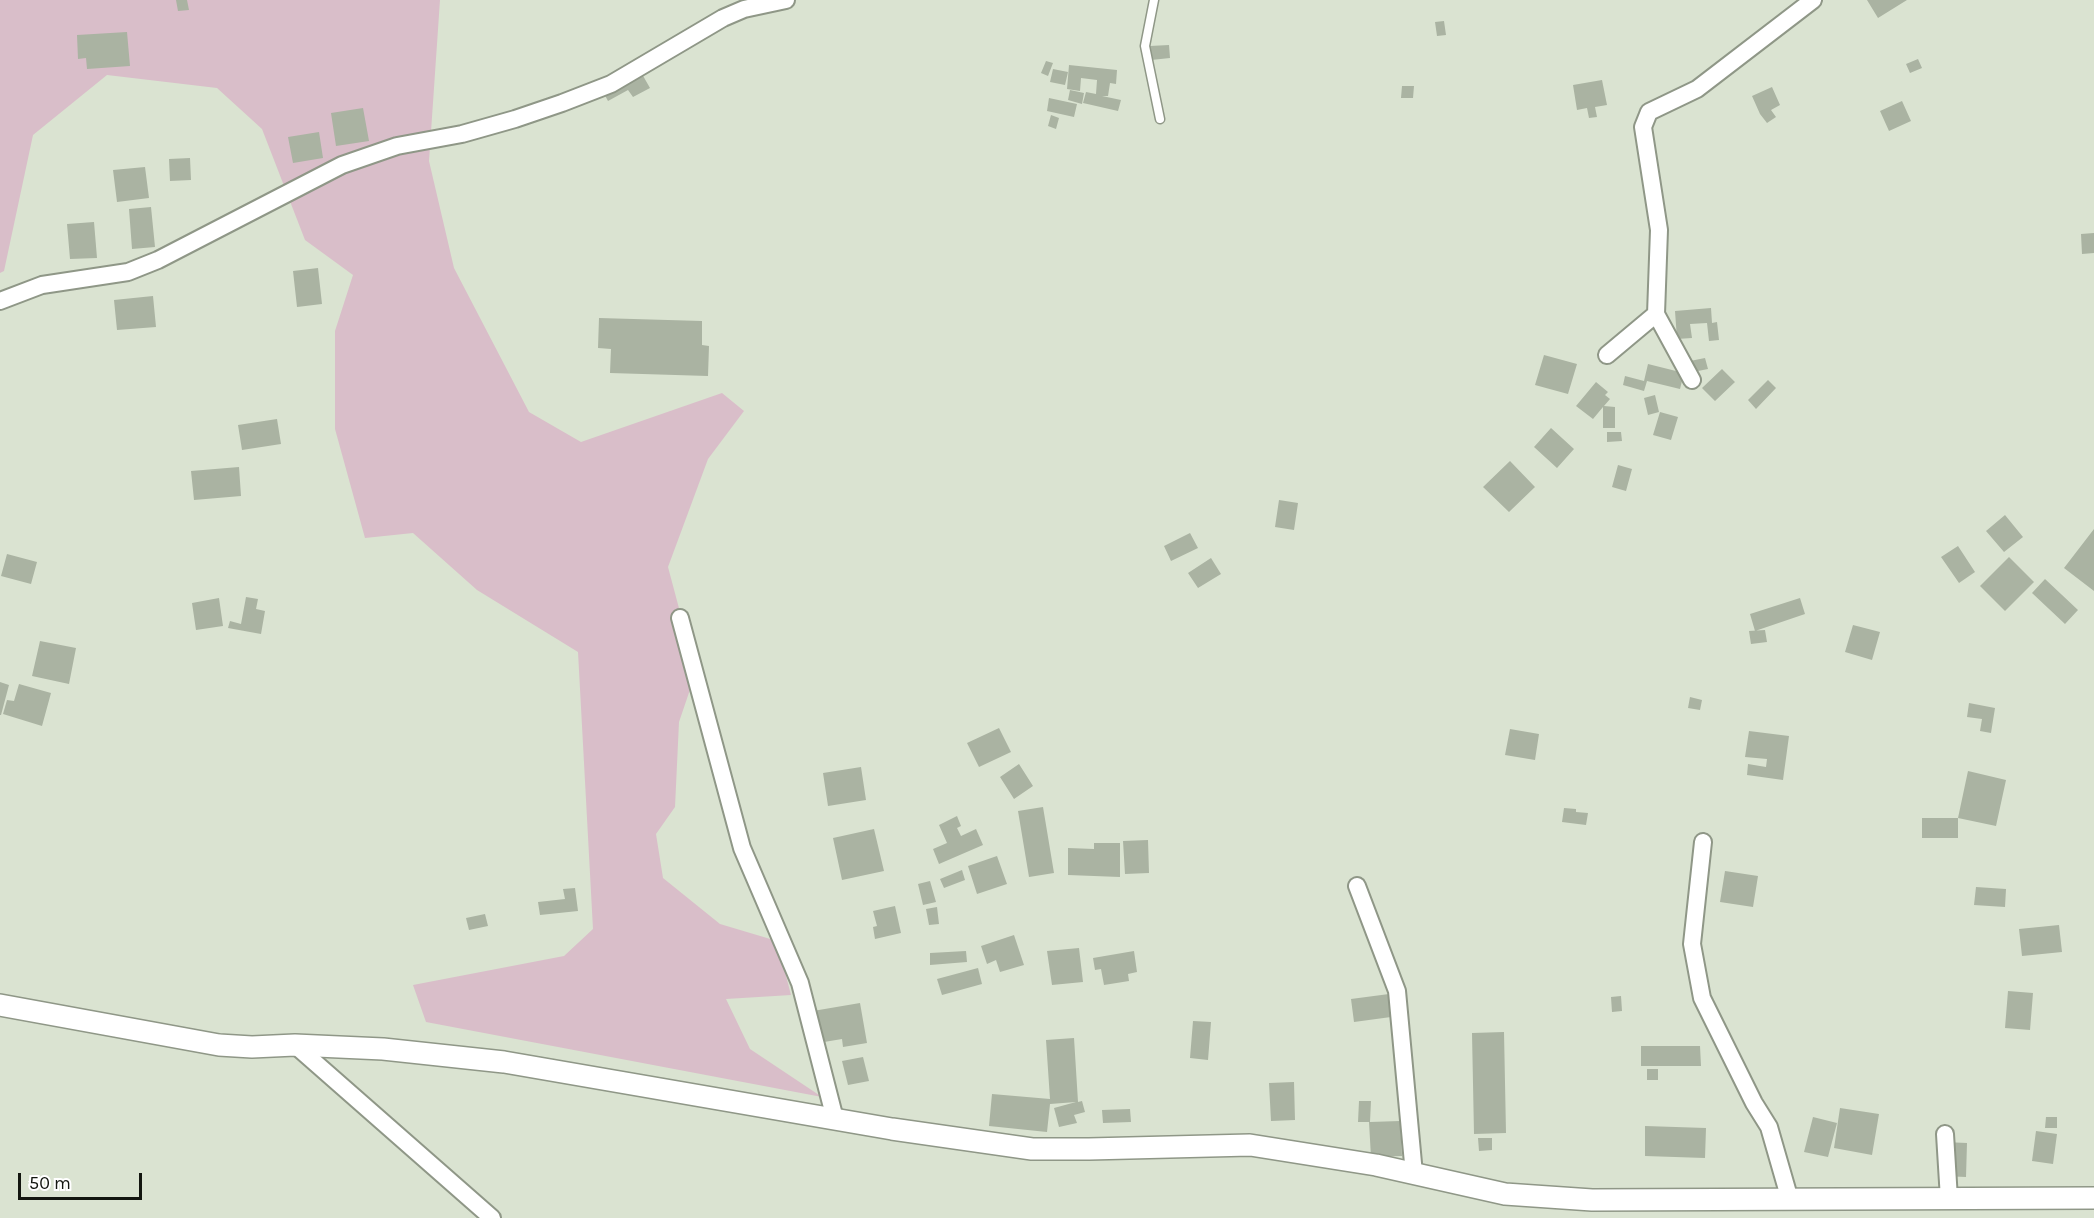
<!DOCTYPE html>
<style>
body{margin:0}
#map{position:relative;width:2094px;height:1218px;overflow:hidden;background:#dae3d1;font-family:Karla,sans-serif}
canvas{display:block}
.scale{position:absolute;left:18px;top:1173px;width:124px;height:27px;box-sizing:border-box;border:3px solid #131610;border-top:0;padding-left:8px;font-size:18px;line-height:21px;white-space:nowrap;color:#131610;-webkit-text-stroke:4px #fff;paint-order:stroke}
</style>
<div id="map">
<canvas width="2094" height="1218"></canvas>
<div class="scale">50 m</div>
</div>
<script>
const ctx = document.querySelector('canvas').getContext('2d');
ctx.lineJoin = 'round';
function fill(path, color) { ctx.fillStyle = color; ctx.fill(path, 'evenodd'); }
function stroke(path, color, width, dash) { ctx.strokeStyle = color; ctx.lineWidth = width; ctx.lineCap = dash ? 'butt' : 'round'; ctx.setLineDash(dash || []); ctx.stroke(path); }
fill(new Path2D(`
 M 0,0 L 440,0 L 429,161 L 454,268 L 529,412 L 581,442 L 722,393 L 744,411 L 708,459 L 668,567 L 696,672 L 679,722 L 675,807 L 656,834 L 663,878 L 720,924 L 777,941 L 791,995 L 726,999 L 750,1049 L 822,1097 L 426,1022 L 413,985 L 564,956 L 593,929 L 578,652 L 477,590 L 413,533 L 365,538 L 335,429 L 335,331 L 353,275 L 305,240 L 262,129 L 217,88 L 107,75 L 33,135 L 4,271 L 0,273 Z`), '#d9bec9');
fill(new Path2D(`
 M 176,0 L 187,0 L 189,10 L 178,11 Z
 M 1867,0 L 1907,0 L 1878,18 Z
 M 1444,21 L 1446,35 L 1437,36 L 1435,22 Z
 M 127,32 L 130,66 L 87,69 L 86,58 L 78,59 L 77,35 Z
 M 1169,45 L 1170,58 L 1151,60 L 1150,46 Z
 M 1918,59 L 1922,68 L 1910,73 L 1906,64 Z
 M 1046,61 L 1053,63 L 1048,76 L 1041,73 Z
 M 1069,65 L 1117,70 L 1116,84 L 1110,83 L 1108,96 L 1102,96 L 1121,100 L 1118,111 L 1083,103 L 1086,92 L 1096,94 L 1097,80 L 1081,78 L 1080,91 L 1067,89 Z
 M 638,67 L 650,88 L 633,97 L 628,90 L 608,101 L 601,88 Z
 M 1053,69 L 1068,72 L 1065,85 L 1050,82 Z
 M 1602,80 L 1607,105 L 1595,107 L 1597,117 L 1589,118 L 1587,108 L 1577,110 L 1573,85 Z
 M 1402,86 L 1414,86 L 1413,98 L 1401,98 Z
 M 1772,87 L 1780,105 L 1771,110 L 1776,117 L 1767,123 L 1760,114 L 1752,96 Z
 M 1070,90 L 1084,93 L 1082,104 L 1068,100 Z
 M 1049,98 L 1077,104 L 1074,117 L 1047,111 Z
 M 1902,101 L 1911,121 L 1889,131 L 1880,111 Z
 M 363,108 L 369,141 L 336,146 L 331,113 Z
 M 1051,115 L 1059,118 L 1056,129 L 1048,126 Z
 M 319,132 L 323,158 L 293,163 L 288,137 Z
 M 190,158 L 191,180 L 170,181 L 169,159 Z
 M 145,167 L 149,198 L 117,202 L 113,170 Z
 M 151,207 L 155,247 L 132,249 L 129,209 Z
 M 94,222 L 97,258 L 70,259 L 67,224 Z
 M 2094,233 L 2094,253 L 2082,254 L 2081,234 Z
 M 318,268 L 322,304 L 297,307 L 293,271 Z
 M 153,296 L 156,327 L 117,330 L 114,300 Z
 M 1711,308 L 1712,323 L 1717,322 L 1719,340 L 1709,341 L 1707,323 L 1690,324 L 1692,338 L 1677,339 L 1675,311 Z
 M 599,318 L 702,321 L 702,345 L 709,346 L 708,376 L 610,373 L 611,349 L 598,348 Z
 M 1544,355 L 1577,364 L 1568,394 L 1535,385 Z
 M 1705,358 L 1708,369 L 1693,372 L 1690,361 Z
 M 1648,364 L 1684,373 L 1680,389 L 1647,381 L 1644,391 L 1623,385 L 1625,376 L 1644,381 Z
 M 1722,369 L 1735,382 L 1715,401 L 1702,388 Z
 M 1768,380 L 1776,388 L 1756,409 L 1748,400 Z
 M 1596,382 L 1608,392 L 1605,395 L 1610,399 L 1604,406 L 1615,407 L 1615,428 L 1603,428 L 1603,407 L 1593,419 L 1576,406 Z
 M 1655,395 L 1659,412 L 1648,415 L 1644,398 Z
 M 1660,412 L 1678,417 L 1671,440 L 1653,435 Z
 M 277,419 L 281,444 L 242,450 L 238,425 Z
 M 1551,428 L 1574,449 L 1557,468 L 1534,447 Z
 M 1607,432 L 1621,432 L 1622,441 L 1607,442 Z
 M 1510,461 L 1535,487 L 1509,512 L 1483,487 Z
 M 1618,465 L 1632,469 L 1626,491 L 1612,487 Z
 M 239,467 L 241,496 L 194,500 L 191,471 Z
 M 1279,500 L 1298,503 L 1294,530 L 1275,527 Z
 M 2005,515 L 2023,537 L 2004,552 L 1986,531 Z
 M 2094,529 L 2094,591 L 2064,568 Z
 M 1190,533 L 1198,548 L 1171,561 L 1164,546 Z
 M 1958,546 L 1975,572 L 1959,583 L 1941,557 Z
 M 7,554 L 37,562 L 31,584 L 1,576 Z
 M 2009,557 L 2034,582 L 2005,611 L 1980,586 Z
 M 1211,558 L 1221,574 L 1198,588 L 1188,573 Z
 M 2045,579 L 2078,610 L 2065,624 L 2032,593 Z
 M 246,597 L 258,599 L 256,609 L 265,611 L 261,634 L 228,628 L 230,621 L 241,624 Z
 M 219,598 L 223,626 L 196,630 L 192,603 Z
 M 1800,598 L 1805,614 L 1755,631 L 1750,614 Z
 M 1853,625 L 1880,632 L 1872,660 L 1845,652 Z
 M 1765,630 L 1767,642 L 1751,644 L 1749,631 Z
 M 40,641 L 76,648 L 69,684 L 32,676 Z
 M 0,682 L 9,685 L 1,715 L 0,715 Z
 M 19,684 L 51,693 L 42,726 L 3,714 L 7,700 L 14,701 Z
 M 1690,697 L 1702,700 L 1700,710 L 1688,708 Z
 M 1969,703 L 1995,708 L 1991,733 L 1980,731 L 1982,719 L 1967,717 Z
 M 999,728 L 1011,752 L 979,767 L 967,743 Z
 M 1510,729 L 1539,734 L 1535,760 L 1505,755 Z
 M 1749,731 L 1789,736 L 1783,780 L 1747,775 L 1748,764 L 1766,767 L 1767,759 L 1745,757 Z
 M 1019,764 L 1033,786 L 1014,799 L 1000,777 Z
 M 861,767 L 866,800 L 828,806 L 823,773 Z
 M 1968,771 L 2006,780 L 1996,826 L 1958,818 L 1958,838 L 1922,838 L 1922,818 L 1958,818 Z
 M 1043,807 L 1054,873 L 1029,877 L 1018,811 Z
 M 1564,808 L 1576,809 L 1576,812 L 1588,813 L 1586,825 L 1562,822 Z
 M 957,816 L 961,826 L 957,828 L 961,836 L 976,829 L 983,845 L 939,864 L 933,849 L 947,843 L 939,825 Z
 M 874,829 L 884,871 L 842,880 L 833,838 Z
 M 1148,840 L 1149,873 L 1125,874 L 1123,841 Z
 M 1094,843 L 1120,843 L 1120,877 L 1068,875 L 1068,848 L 1094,849 Z
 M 997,856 L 1007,884 L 977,894 L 968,866 Z
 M 962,870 L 965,880 L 944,888 L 940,879 Z
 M 1725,871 L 1758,876 L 1753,907 L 1720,902 Z
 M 930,881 L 936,902 L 923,905 L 918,884 Z
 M 1976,887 L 2006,889 L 2005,907 L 1974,905 Z
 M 575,888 L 578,911 L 540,915 L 538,902 L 565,899 L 563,889 Z
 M 895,906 L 901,933 L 875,939 L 873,927 L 877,926 L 873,911 Z
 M 937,907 L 939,924 L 929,925 L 926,909 Z
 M 485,914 L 488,926 L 469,930 L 466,918 Z
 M 2059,925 L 2062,952 L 2022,956 L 2019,929 Z
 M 1014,935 L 1024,965 L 1000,972 L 996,960 L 987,964 L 981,946 Z
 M 1079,948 L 1083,982 L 1052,985 L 1047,951 Z
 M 966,951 L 967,962 L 930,965 L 930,953 Z
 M 1134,951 L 1137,972 L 1128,974 L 1129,981 L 1104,985 L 1101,969 L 1095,970 L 1093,958 Z
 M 978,968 L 982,984 L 942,995 L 937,979 Z
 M 2008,991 L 2033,993 L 2030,1030 L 2005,1028 Z
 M 1389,994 L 1391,1017 L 1354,1022 L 1351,999 Z
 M 1621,996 L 1622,1011 L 1612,1012 L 1611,997 Z
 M 860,1003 L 867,1043 L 843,1047 L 842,1039 L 818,1043 L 813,1011 Z
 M 1193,1021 L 1211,1022 L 1208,1060 L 1190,1058 Z
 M 1504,1032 L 1506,1133 L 1474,1134 L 1472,1033 Z
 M 1074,1038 L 1078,1102 L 1082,1101 L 1085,1112 L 1074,1115 L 1077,1123 L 1059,1127 L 1054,1108 L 1076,1102 L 1050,1104 L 1047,1132 L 989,1126 L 992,1094 L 1050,1099 L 1046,1040 Z
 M 1641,1046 L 1700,1046 L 1701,1066 L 1641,1066 Z
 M 863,1057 L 869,1081 L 848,1085 L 842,1061 Z
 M 1647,1069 L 1658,1069 L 1658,1080 L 1647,1080 Z
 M 1294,1082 L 1295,1120 L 1271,1121 L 1269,1083 Z
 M 1359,1101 L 1371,1101 L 1370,1122 L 1400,1121 L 1402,1156 L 1371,1157 L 1369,1122 L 1358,1122 Z
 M 1840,1108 L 1879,1114 L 1872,1155 L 1834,1148 Z
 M 1130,1109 L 1131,1122 L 1103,1123 L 1102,1110 Z
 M 1813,1117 L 1837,1123 L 1828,1157 L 1804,1152 Z
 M 2046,1117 L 2057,1117 L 2057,1128 L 2045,1128 Z
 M 1645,1126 L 1706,1128 L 1705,1158 L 1645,1156 Z
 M 2036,1131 L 2057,1134 L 2053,1164 L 2032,1161 Z
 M 1478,1138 L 1492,1138 L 1492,1150 L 1479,1151 Z
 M 1944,1142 L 1967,1143 L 1966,1177 L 1943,1176 Z`), '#aab3a2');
const service = new Path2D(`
 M 1154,0 L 1145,46 L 1160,119`);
const minor = new Path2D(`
 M 0,301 L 42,285 L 128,272 L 158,260 L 342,165 L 397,146 L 462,134 L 515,119 L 562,103 L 611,84 L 723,18 L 744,9 L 786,0
 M 1607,355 L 1656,314
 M 1692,380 L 1656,314 L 1659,230 L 1643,127 L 1649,112 L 1697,89 L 1813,0
 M 680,618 L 742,848 L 800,983 L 835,1119
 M 1703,842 L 1692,944 L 1702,998 L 1754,1103 L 1769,1127 L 1790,1200
 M 1357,886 L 1397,991 L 1414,1174
 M 295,1045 L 492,1218
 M 1945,1134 L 1949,1199`);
const tertiary = new Path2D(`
 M 0,1005 L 219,1045 L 252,1047 L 295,1045 L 383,1049 L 504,1062 L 892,1129 L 1032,1149 L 1089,1149 L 1250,1145 L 1376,1165 L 1505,1194 L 1592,1200 L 2094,1198`);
stroke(service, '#8f9787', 11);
stroke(minor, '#8f9787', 20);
stroke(tertiary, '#8f9787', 24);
stroke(service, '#fff', 8);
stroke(minor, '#fff', 16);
stroke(tertiary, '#fff', 21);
</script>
